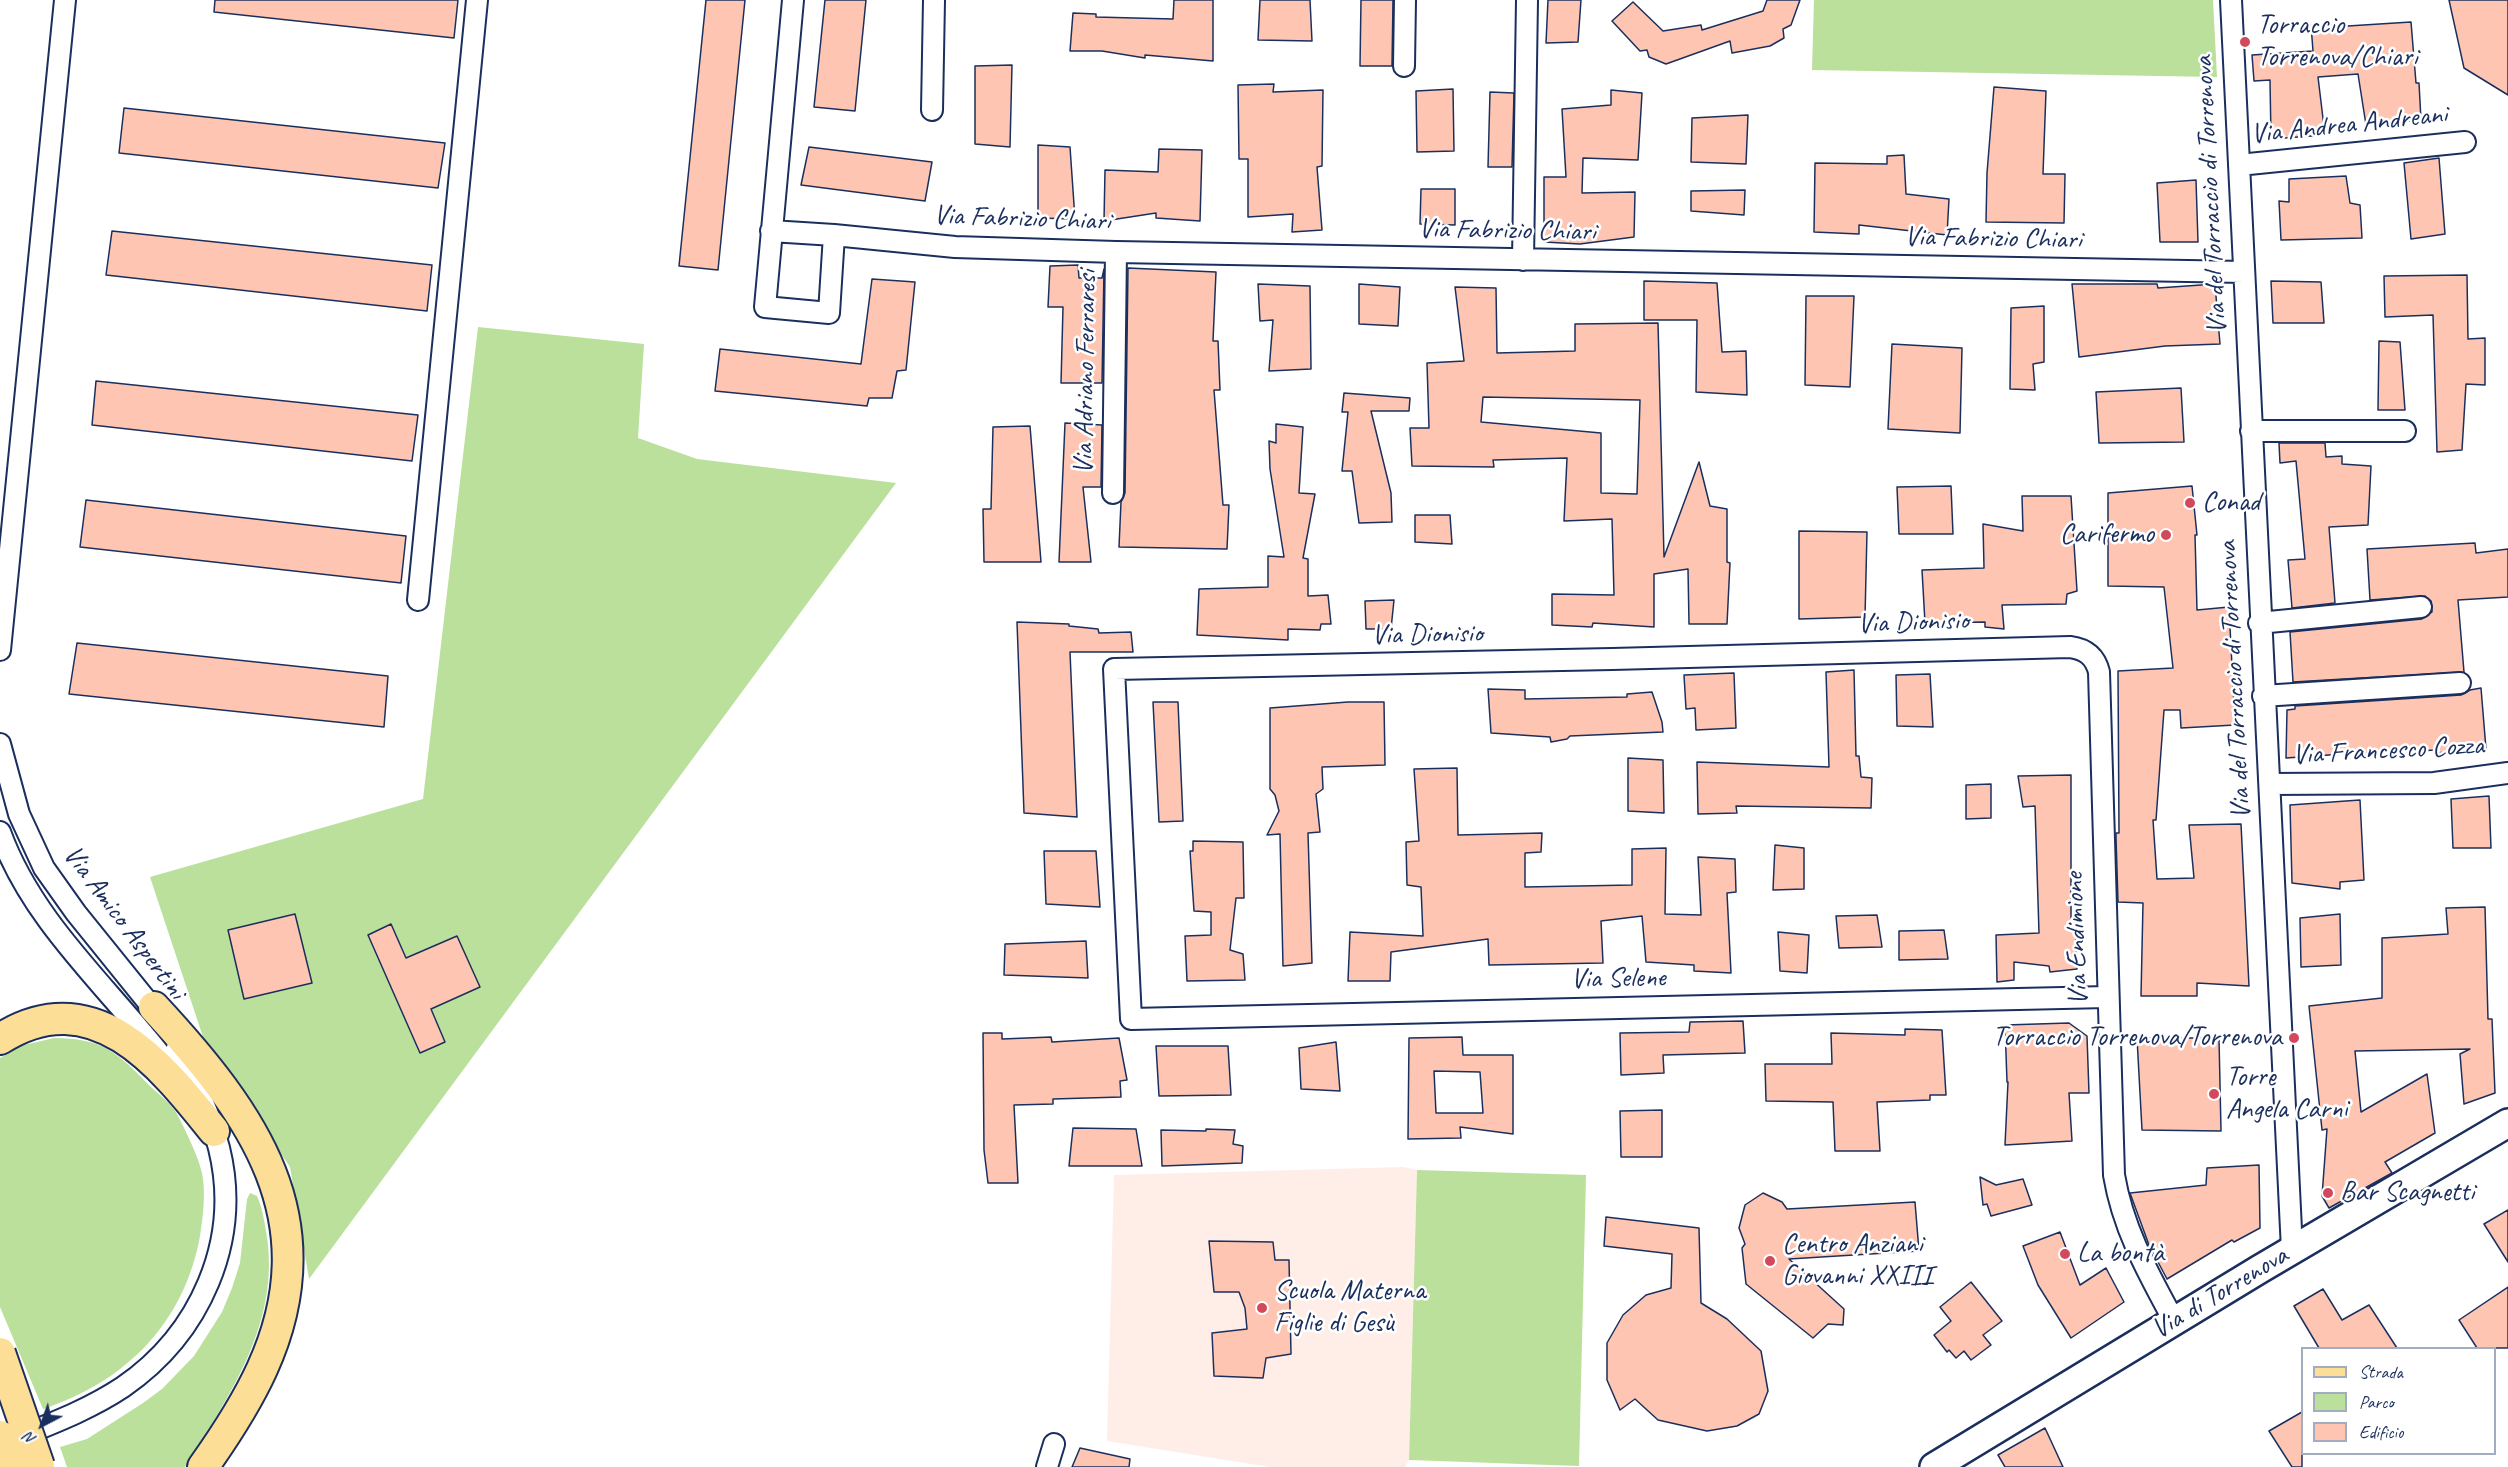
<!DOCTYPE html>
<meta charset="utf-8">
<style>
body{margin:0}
#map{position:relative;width:2508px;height:1467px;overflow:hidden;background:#fff;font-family:Caveat,sans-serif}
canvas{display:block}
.legend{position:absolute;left:2301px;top:1347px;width:195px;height:108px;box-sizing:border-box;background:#fff;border:2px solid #a4acbf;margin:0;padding:8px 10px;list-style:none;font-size:18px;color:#1b2f5e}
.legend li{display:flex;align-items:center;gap:12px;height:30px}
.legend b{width:30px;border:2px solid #a4acbf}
.north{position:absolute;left:12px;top:1395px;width:60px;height:60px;-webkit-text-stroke:4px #fff;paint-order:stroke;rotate:221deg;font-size:16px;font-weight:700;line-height:24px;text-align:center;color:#1b2f5e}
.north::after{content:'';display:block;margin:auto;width:21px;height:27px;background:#1b2f5e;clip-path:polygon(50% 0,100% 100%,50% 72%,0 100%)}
</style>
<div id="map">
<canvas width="2508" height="1467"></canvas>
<ul class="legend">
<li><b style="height:8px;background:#fdde96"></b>Strada</li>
<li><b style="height:16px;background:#bae09b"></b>Parco</li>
<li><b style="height:16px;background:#fec6b2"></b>Edificio</li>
</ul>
<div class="north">N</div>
</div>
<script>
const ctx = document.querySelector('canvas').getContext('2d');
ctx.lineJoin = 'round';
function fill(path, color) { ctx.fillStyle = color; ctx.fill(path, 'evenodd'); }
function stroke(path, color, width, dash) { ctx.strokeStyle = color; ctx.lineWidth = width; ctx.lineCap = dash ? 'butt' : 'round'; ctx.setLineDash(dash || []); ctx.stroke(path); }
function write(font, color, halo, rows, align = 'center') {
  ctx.font = font + ' Caveat,sans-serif'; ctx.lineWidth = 5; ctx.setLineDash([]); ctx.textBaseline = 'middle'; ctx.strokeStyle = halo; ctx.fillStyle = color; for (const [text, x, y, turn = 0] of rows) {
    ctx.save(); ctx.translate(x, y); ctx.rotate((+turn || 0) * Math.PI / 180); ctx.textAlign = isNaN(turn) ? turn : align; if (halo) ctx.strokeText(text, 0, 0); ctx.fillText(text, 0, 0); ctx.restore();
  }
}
fill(new Path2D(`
 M 1404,1167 L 1417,1170 L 1409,1460 L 1405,1467 L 1270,1467 L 1107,1441 L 1114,1175 Z`), '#ffeee8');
fill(new Path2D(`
 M 1814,0 L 2213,0 L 2217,77 L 1812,70 Z
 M 478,327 L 644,344 L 638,438 L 697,459 L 896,483 L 309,1279 L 290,1167 L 204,1040 L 150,877 L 423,799 Z
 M 54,1038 C 101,1038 117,1052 148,1084 C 157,1093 171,1103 177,1114 C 184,1127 199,1158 202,1173 C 206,1192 203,1217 200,1236 C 184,1324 125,1382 43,1409 L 0,1307 L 0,1058 L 20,1046 Z
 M 1417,1170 L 1586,1175 L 1579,1466 L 1409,1460 Z
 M 250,1193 L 257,1196 C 262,1207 264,1219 266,1231 C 282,1320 230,1395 185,1467 L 67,1467 L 60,1447 L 87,1439 L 143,1403 L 162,1389 L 194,1356 L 222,1312 L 232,1288 L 240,1263 L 247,1199 Z`), '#bae09b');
const building = new Path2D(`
 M 215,0 L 458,0 L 454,38 L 214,12 Z
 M 706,0 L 745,0 L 718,270 L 679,266 Z
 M 825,0 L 866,0 L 855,111 L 814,107 Z
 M 1174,0 L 1213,0 L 1213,61 L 1145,55 L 1145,58 L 1102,51 L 1070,51 L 1073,13 L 1096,14 L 1096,17 L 1173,19 Z
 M 1260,0 L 1310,0 L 1312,41 L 1258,40 Z
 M 1361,0 L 1393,0 L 1392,66 L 1360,66 Z
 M 1548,0 L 1581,0 L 1578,42 L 1546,43 Z
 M 1767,0 L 1800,0 L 1791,25 L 1783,29 L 1784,38 L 1770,46 L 1732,53 L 1730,41 L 1666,64 L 1649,57 L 1647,50 L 1640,51 L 1612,21 L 1633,2 L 1663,31 L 1701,25 L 1702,30 L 1763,11 Z
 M 2449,0 L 2508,0 L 2508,95 L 2464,68 Z
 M 2411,22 L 2416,83 L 2419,83 L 2421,120 L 2366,125 L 2358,74 L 2318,77 L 2325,135 L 2271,139 L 2270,80 L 2254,81 L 2252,55 L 2313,51 L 2311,25 L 2332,23 L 2332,27 Z
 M 1012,65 L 1010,147 L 975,144 L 975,66 Z
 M 1274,84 L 1273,92 L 1323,90 L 1322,166 L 1317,167 L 1322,230 L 1292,232 L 1293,214 L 1248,217 L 1248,159 L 1239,159 L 1238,85 Z
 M 1994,87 L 2046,91 L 2043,174 L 2065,174 L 2064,223 L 1986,222 L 1987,173 Z
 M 1453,89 L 1454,151 L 1417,152 L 1416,91 Z
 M 1611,90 L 1642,93 L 1638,160 L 1583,158 L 1582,193 L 1635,192 L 1634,237 L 1580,244 L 1544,242 L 1544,177 L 1566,177 L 1562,109 L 1611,105 Z
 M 1490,92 L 1514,93 L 1512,167 L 1488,167 Z
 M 124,108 L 445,143 L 438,188 L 119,153 Z
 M 1748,115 L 1746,164 L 1691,162 L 1692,118 Z
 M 1038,145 L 1070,147 L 1075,219 L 1038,218 Z
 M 809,147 L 932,162 L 925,201 L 801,185 Z
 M 1159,149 L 1202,150 L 1200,221 L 1156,218 L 1156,213 L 1104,221 L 1105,170 L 1158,172 Z
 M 1904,155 L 1906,194 L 1949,199 L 1947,235 L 1859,225 L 1859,234 L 1814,232 L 1815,163 L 1887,164 L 1887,156 Z
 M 2439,158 L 2445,234 L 2411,239 L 2404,163 Z
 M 2346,176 L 2350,203 L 2360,205 L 2362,238 L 2281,240 L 2279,201 L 2289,202 L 2289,179 Z
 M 2196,180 L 2198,242 L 2160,242 L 2157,183 Z
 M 1421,189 L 1455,189 L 1455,225 L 1420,224 Z
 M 1745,190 L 1744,215 L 1691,211 L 1691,191 Z
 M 112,231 L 432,265 L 427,311 L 106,275 Z
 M 1078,265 L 1079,278 L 1102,278 L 1104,269 L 1102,383 L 1061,383 L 1063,307 L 1048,307 L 1050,266 Z
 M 1128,268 L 1216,272 L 1213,341 L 1218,341 L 1220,390 L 1214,390 L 1223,505 L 1229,505 L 1227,549 L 1119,547 L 1121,502 L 1125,493 Z
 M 2467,275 L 2468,339 L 2485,338 L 2485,385 L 2466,384 L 2462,450 L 2437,452 L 2433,315 L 2385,317 L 2384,276 Z
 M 872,279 L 915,282 L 906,370 L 897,371 L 892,398 L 869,398 L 867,406 L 715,391 L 720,349 L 861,364 Z
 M 1644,281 L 1717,283 L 1722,352 L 1746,351 L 1747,395 L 1696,392 L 1697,320 L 1644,320 Z
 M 2271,281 L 2321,282 L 2324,323 L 2273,323 Z
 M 1258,284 L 1310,286 L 1311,369 L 1269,371 L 1273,320 L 1260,321 Z
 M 1359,284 L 1400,287 L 1398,326 L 1359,324 Z
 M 2072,284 L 2157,284 L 2158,288 L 2215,284 L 2220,344 L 2165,346 L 2079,357 Z
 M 1455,287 L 1496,288 L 1497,353 L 1575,351 L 1575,324 L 1658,323 L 1664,557 L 1699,462 L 1710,506 L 1727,509 L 1727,562 L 1730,563 L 1727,624 L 1689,624 L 1688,569 L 1654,574 L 1654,627 L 1593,623 L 1592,627 L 1552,625 L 1552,594 L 1614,595 L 1612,519 L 1564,521 L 1567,458 L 1493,460 L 1494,467 L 1412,466 L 1410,428 L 1429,428 L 1427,363 L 1464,361 ZM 1483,397 L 1640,400 L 1637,494 L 1601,493 L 1601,433 L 1481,422 Z
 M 1806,296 L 1854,296 L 1850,387 L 1805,385 Z
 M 2044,306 L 2044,362 L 2033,364 L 2035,390 L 2010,389 L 2011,308 Z
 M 2379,341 L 2400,342 L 2405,410 L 2378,410 Z
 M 1892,344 L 1962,348 L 1960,433 L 1888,429 Z
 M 96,381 L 418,415 L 412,461 L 92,425 Z
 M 2181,388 L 2184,442 L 2099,443 L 2096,392 Z
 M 1344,393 L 1410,398 L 1409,411 L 1371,411 L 1391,493 L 1392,522 L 1359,523 L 1352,471 L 1342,471 L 1348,412 L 1342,412 Z
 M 1065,423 L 1102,425 L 1101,487 L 1083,487 L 1091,562 L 1059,562 Z
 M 1276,424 L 1303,427 L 1299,493 L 1315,494 L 1303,558 L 1308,559 L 1308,596 L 1328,595 L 1331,624 L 1321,624 L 1320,630 L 1288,629 L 1288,640 L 1197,635 L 1199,589 L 1268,587 L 1268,556 L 1284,557 L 1270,469 L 1269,441 L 1276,443 Z
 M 1030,426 L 1041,562 L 984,562 L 983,509 L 991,509 L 993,427 Z
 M 2279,443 L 2325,443 L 2326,457 L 2342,456 L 2342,464 L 2371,466 L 2368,525 L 2329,527 L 2335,603 L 2292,608 L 2288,560 L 2305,559 L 2296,461 L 2280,463 Z
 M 1951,486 L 1953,534 L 1899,534 L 1897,487 Z
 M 2192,486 L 2197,535 L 2195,535 L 2197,610 L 2229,607 L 2235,725 L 2181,728 L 2180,710 L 2164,710 L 2156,820 L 2153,820 L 2157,879 L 2194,878 L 2189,825 L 2241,824 L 2249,986 L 2197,983 L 2197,996 L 2141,996 L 2143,903 L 2118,902 L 2116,838 L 2116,833 L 2119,833 L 2118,671 L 2173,668 L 2164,587 L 2108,586 L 2108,493 Z
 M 2022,496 L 2071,496 L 2077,591 L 2067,594 L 2066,604 L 2002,605 L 2004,629 L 1985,627 L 1985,622 L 1925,623 L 1922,570 L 1984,568 L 1983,524 L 2023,531 Z
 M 86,500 L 406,536 L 401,583 L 80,547 Z
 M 1415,515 L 1450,515 L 1452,544 L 1415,542 Z
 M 1799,531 L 1867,532 L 1865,617 L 1799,619 Z
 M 2475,543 L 2476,553 L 2508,549 L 2508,597 L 2458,600 L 2464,672 L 2293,682 L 2290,632 L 2422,619 L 2432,612 L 2431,601 L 2425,596 L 2370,600 L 2367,549 Z
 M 1394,600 L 1391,629 L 1366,629 L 1365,601 Z
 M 1017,622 L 1069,624 L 1069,626 L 1098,629 L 1099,633 L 1131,632 L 1133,652 L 1070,652 L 1077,817 L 1024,813 Z
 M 77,643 L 388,676 L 384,727 L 69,694 Z
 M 1854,670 L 1856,756 L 1859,756 L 1861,777 L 1872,778 L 1871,808 L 1736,806 L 1737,813 L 1698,814 L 1697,762 L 1829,767 L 1826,672 Z
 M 1734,673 L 1736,728 L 1696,730 L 1695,708 L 1686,709 L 1684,675 Z
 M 1930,674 L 1933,727 L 1897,726 L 1896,675 Z
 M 2481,688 L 2486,749 L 2436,753 L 2435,750 L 2372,754 L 2372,752 L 2286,758 L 2287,710 L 2295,709 L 2295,706 L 2461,695 L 2470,690 Z
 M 1488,689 L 1525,690 L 1525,699 L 1627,697 L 1627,694 L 1652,692 L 1662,722 L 1663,732 L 1570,736 L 1567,739 L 1551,742 L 1550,737 L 1491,733 Z
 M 1153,702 L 1178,702 L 1183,821 L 1159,822 Z
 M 1348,702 L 1384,702 L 1385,765 L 1322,767 L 1323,789 L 1316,794 L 1320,832 L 1308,833 L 1312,963 L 1283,966 L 1280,834 L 1267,835 L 1279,811 L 1275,795 L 1270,789 L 1270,708 Z
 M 1628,758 L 1663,760 L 1664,813 L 1628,811 Z
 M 1457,768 L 1458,835 L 1542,833 L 1541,852 L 1525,853 L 1525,887 L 1632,885 L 1632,849 L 1666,848 L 1665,914 L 1701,915 L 1698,857 L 1735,859 L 1736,892 L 1727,893 L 1731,973 L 1694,971 L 1694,965 L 1646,962 L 1642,916 L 1601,921 L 1603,963 L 1489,965 L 1488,939 L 1391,952 L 1390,981 L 1348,981 L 1350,932 L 1423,936 L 1421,887 L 1407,885 L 1406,842 L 1419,841 L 1414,769 Z
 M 2071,775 L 2071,918 L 2075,917 L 2077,969 L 2050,972 L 2049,966 L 2014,962 L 2014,980 L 1997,982 L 1996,935 L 2039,933 L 2035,806 L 2023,807 L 2018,776 Z
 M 1991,784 L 1991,818 L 1966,819 L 1966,785 Z
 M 2489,796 L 2491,848 L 2453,848 L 2451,799 Z
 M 2360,800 L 2364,880 L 2340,882 L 2340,889 L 2292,883 L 2290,805 Z
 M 1193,841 L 1243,842 L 1244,898 L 1236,898 L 1230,950 L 1243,954 L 1245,980 L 1187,981 L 1185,936 L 1211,935 L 1211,912 L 1194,911 L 1190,851 L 1193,851 Z
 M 1775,845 L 1804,848 L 1804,889 L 1773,890 Z
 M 1044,851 L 1096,851 L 1100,907 L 1046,904 Z
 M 2485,907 L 2488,1019 L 2492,1019 L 2495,1093 L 2464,1104 L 2460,1054 L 2470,1049 L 2355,1051 L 2361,1112 L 2427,1074 L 2435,1133 L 2385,1162 L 2392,1173 L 2329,1208 L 2322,1196 L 2327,1129 L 2322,1130 L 2309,1006 L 2382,998 L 2382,938 L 2448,934 L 2446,908 Z
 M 295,914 L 312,983 L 244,999 L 228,930 Z
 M 2340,914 L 2341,965 L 2301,967 L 2300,918 Z
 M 1877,915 L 1882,947 L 1839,948 L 1836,916 Z
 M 391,924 L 406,958 L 457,936 L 480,987 L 431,1009 L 445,1042 L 420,1053 L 368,935 Z
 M 1944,930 L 1948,959 L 1899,960 L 1899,931 Z
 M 1778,932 L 1809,935 L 1807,973 L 1780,971 Z
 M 1086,941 L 1088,978 L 1004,975 L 1005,944 Z
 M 1743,1021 L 1745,1053 L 1663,1055 L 1664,1073 L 1621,1075 L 1620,1033 L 1689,1032 L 1690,1022 Z
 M 2069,1023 L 2087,1036 L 2089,1093 L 2069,1093 L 2072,1141 L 2005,1145 L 2008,1082 L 2007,1082 L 2005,1025 Z
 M 1905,1029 L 1942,1030 L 1946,1095 L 1930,1095 L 1930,1100 L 1877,1102 L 1880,1151 L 1835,1151 L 1833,1102 L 1766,1101 L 1765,1064 L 1832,1064 L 1831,1033 L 1905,1035 Z
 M 983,1033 L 1002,1033 L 1002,1039 L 1051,1037 L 1052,1042 L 1119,1038 L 1127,1080 L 1120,1081 L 1121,1097 L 1053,1099 L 1053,1104 L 1014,1105 L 1018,1183 L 988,1183 L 984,1150 Z
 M 1462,1037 L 1463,1055 L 1513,1055 L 1513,1134 L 1460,1127 L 1461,1138 L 1408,1139 L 1409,1038 ZM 1434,1071 L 1480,1072 L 1483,1113 L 1436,1113 Z
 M 2137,1038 L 2219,1038 L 2221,1131 L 2142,1130 Z
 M 1336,1042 L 1340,1091 L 1301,1089 L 1299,1048 Z
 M 1156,1046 L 1228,1046 L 1231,1095 L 1159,1096 Z
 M 1662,1110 L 1662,1157 L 1621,1157 L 1620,1111 Z
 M 1073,1128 L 1136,1129 L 1142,1166 L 1069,1166 Z
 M 1206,1129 L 1235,1130 L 1233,1144 L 1243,1146 L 1242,1163 L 1162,1166 L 1161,1130 L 1206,1131 Z
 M 2259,1165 L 2260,1228 L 2234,1242 L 2232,1240 L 2167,1279 L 2149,1245 L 2130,1193 L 2206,1185 L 2207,1168 Z
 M 1980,1177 L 1996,1185 L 2023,1179 L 2032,1205 L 1991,1216 L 1987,1204 L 1983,1205 Z
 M 1763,1193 L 1782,1202 L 1787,1209 L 1915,1202 L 1919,1251 L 1789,1259 L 1844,1309 L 1843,1325 L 1828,1324 L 1813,1338 L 1746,1284 L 1742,1248 L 1745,1244 L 1739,1228 L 1745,1205 Z
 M 2508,1210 L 2508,1262 L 2484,1224 Z
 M 1606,1217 L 1699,1228 L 1701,1303 L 1727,1319 L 1761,1351 L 1768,1391 L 1759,1414 L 1737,1426 L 1707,1431 L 1658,1420 L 1635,1399 L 1620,1410 L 1607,1380 L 1607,1343 L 1623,1315 L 1646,1295 L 1671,1288 L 1672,1254 L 1604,1246 Z
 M 2060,1232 L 2080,1285 L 2106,1268 L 2124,1302 L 2071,1338 L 2038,1285 L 2023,1246 Z
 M 1209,1241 L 1273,1242 L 1275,1260 L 1289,1260 L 1291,1354 L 1266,1358 L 1263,1378 L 1214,1376 L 1212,1333 L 1247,1329 L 1245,1308 L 1239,1292 L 1214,1292 Z
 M 1971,1282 L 2002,1321 L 1983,1335 L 1991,1345 L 1971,1360 L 1964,1351 L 1956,1358 L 1949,1350 L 1947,1352 L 1934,1335 L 1951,1321 L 1940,1307 Z
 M 2508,1287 L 2508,1348 L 2477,1348 L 2459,1320 Z
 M 2323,1289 L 2342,1320 L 2369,1305 L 2397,1348 L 2319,1348 L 2294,1306 Z
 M 2302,1412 L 2302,1467 L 2292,1467 L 2269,1431 Z
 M 2045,1428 L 2063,1467 L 2005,1467 L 1998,1455 Z
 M 1080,1448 L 1130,1459 L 1129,1467 L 1072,1467 Z`);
fill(building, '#fec6b2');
stroke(building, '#1b2f5e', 1.5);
const street = new Path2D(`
 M 793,0 L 765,307 L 829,313 L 834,235
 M 2231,0 L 2292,1250
 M 1404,66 L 1405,0
 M 932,110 L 934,0
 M 2239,165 L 2465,142
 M 771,231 L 834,235 L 955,247 L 1116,252 L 2244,272
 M 1523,260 L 1527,0
 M 2251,431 L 2405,431
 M 1113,493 L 1116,252
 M 418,600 L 477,0
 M 2259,623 L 2421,607
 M 0,650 L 65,0
 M 2263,696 L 2460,683
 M 0,744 L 19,814 L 44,868 L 76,913 L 160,1017
 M 2270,784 L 2434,783 L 2508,773
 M 0,832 C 32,921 106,985 163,1058
 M 2107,997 L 1131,1019 L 1114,669 L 1612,659 L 2070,647 C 2085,649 2095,656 2099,672 L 2114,1175 C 2123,1229 2148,1273 2174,1321
 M 16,1438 C 53,1423 90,1409 123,1387 C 200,1334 242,1241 219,1148 C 210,1113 193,1080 177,1048
 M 1047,1467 L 1054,1444`);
const secondary = new Path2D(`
 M 1934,1467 L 2260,1269 L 2508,1123`);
const primary = new Path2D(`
 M 154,1007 C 253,1114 330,1220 262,1369 C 246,1404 225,1436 203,1467
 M 0,1039 C 93,980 160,1063 214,1131`);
stroke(street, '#1b2f5e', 24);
stroke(secondary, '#1b2f5e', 32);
stroke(primary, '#1b2f5e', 34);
stroke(street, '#fff', 20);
stroke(secondary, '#fff', 27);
stroke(primary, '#fdde96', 30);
const primaryBridge = new Path2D(`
 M 0,1353 L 39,1466
 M 0,1436 L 10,1467`);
stroke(primaryBridge, '#1b2f5e', 34, []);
stroke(primaryBridge, '#fdde96', 30);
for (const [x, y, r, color] of [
 [2245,42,6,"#d1495b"],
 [2190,503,6,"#d1495b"],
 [2166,535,6,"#d1495b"],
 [2294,1038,6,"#d1495b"],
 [2214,1094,6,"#d1495b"],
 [2328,1193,6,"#d1495b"],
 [2065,1254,6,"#d1495b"],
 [1770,1261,6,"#d1495b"],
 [1262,1308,6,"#d1495b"]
]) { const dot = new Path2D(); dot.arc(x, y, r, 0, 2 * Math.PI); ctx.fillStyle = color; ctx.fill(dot); stroke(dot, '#fff', 2); }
write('28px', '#1b2f5e', '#fff', [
 ["Torraccio",2257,26],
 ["Torrenova/Chiari",2257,58],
 ["Conad",2202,503],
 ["Carifermo",2154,535,"right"],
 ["Torraccio Torrenova/Torrenova",2282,1038,"right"],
 ["Torre",2226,1078],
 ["Angela Carni",2226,1110],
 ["Bar Scagnetti",2340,1193],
 ["Centro Anziani",1782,1245],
 ["Giovanni XXIII",1782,1277],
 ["La bontà",2077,1254],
 ["Scuola Materna",1274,1292],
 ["Figlie di Gesù",1274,1324]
], 'left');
write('28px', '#1b2f5e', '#fff', [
 ["Via Andrea Andreani",2349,125,-6],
 ["Via del Torraccio di Torrenova",2211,195,-93],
 ["Via Fabrizio Chiari",1022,219,2],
 ["Via Fabrizio Chiari",1507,231,1],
 ["Via Fabrizio Chiari",1993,239,1],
 ["Via Adriano Ferraresi",1086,372,-89],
 ["Via Dionisio",1913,623,-2],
 ["Via Dionisio",1427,635,-1],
 ["Via del Torraccio di Torrenova",2235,680,-93],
 ["Via Francesco Cozza",2388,751,-3],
 ["Via Amico Aspertini",124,923,53],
 ["Via Endimione",2077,939,-92],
 ["Via Selene",1618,979,-1],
 ["Via di Torrenova",2220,1293,-31]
]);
</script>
